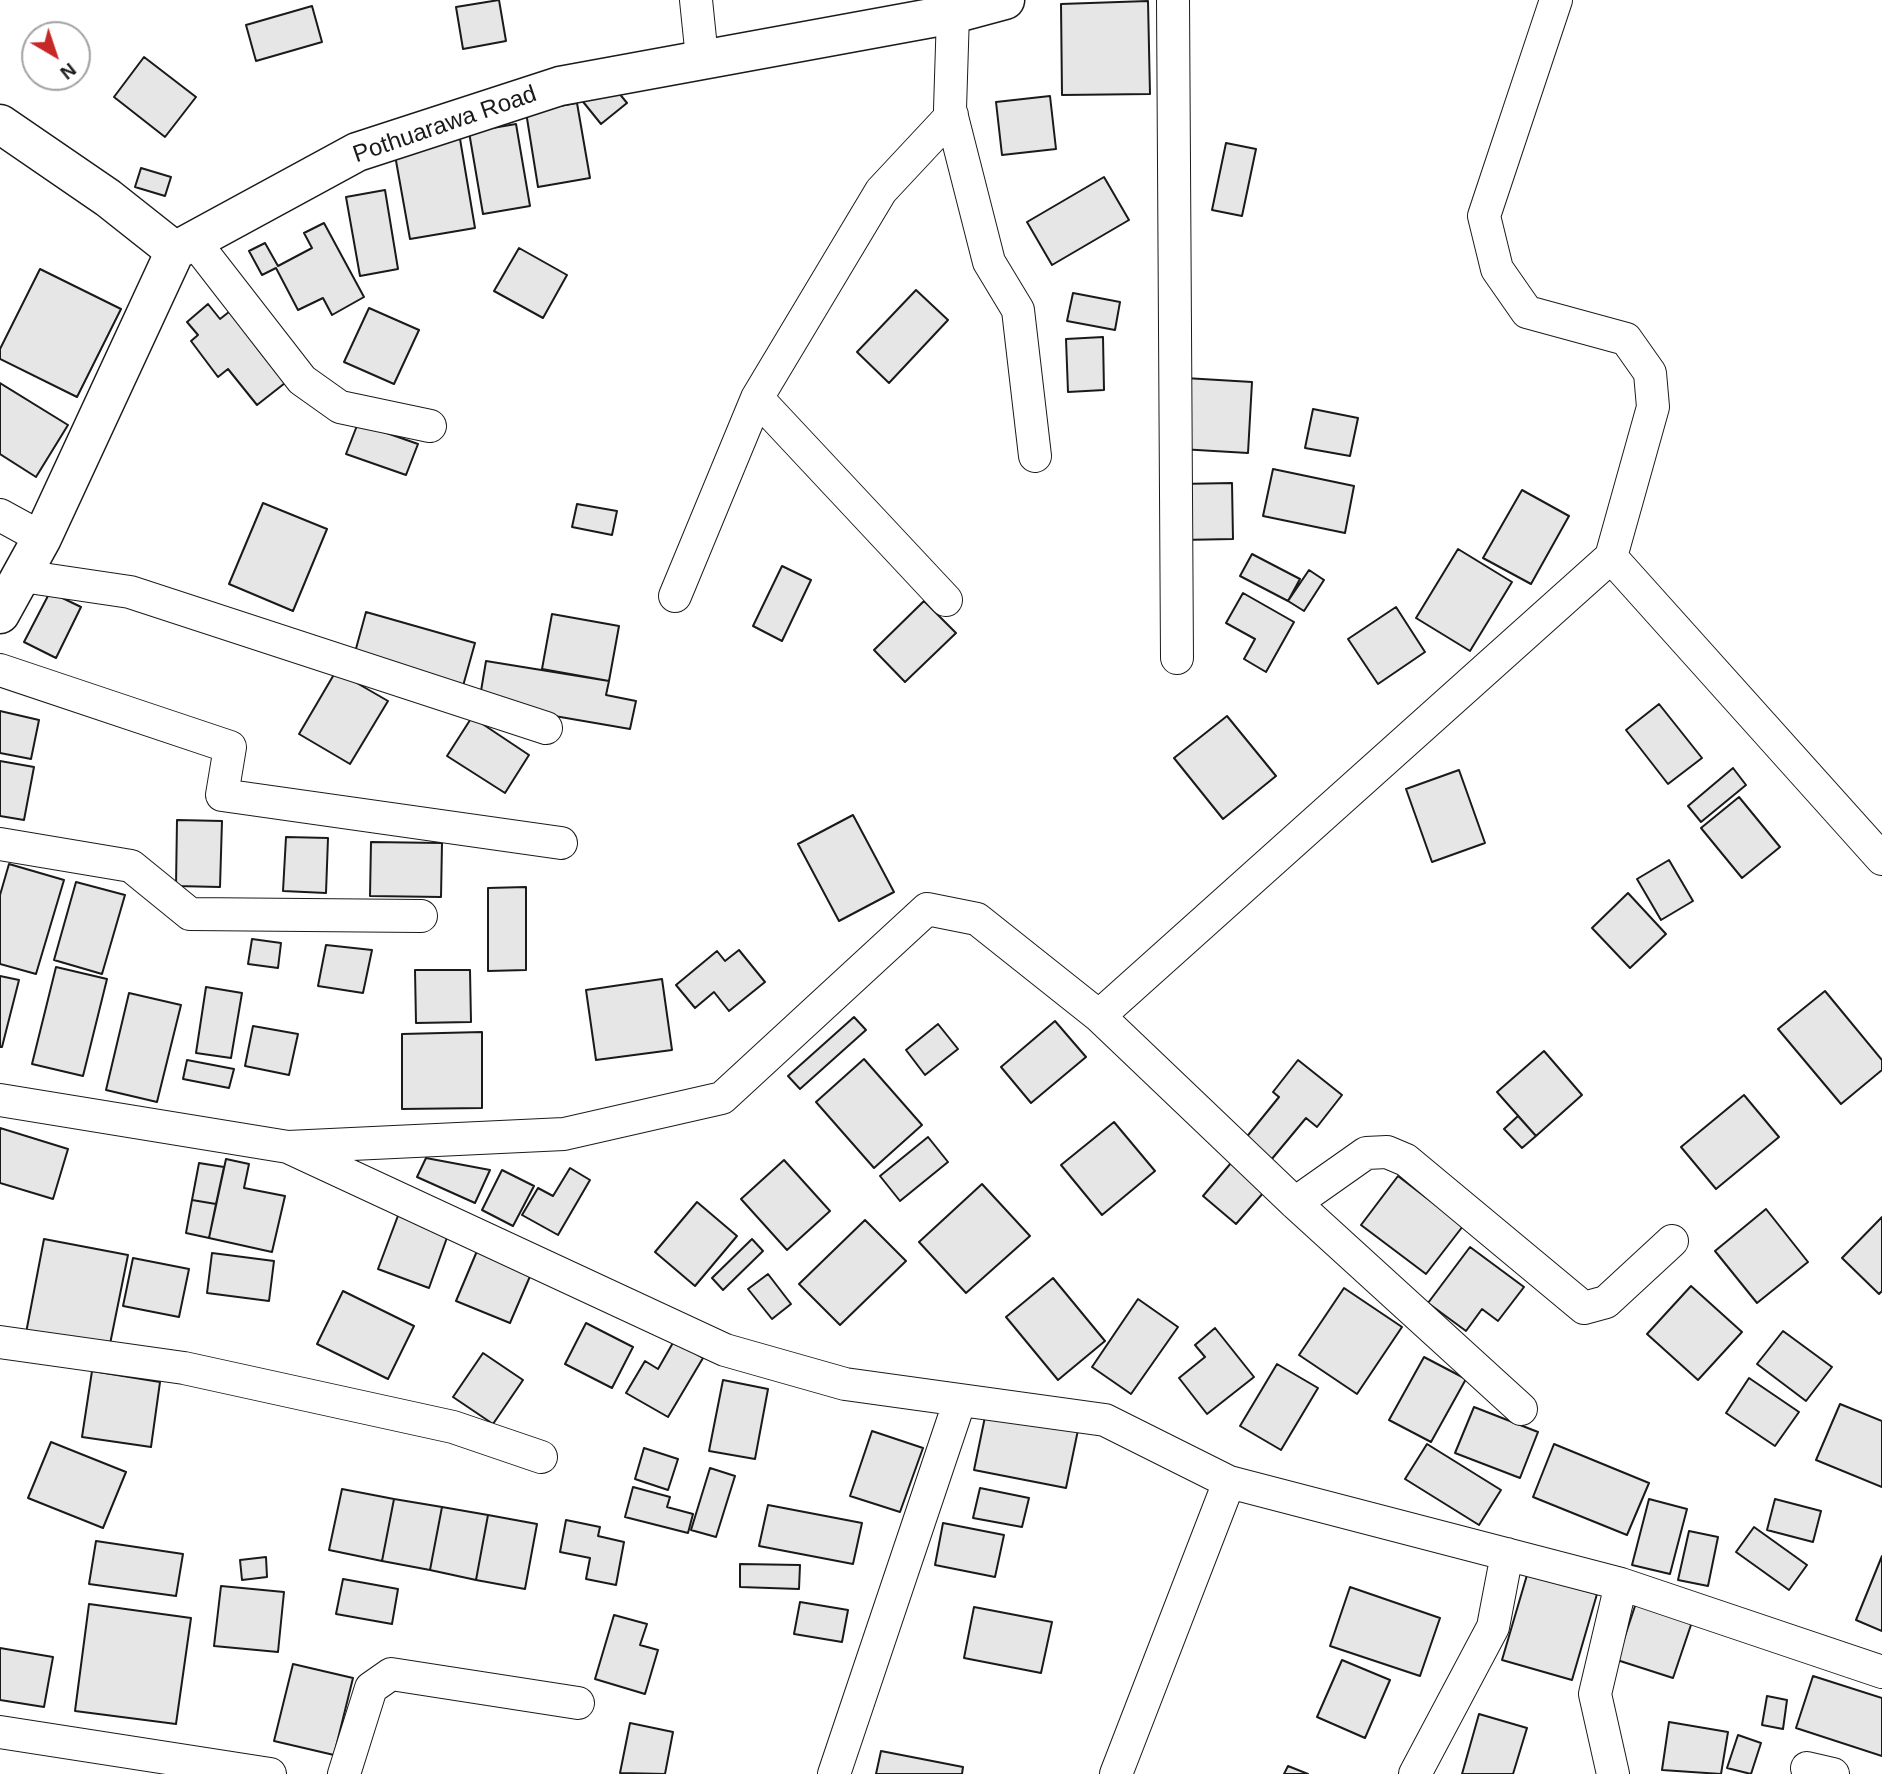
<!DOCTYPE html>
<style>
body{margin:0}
#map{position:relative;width:1882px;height:1774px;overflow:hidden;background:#fff;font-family:Helvetica,sans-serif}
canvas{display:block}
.north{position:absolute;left:21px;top:21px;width:70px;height:70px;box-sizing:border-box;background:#fff;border:2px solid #a3a3a3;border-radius:50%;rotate:141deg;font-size:19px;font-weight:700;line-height:28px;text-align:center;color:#1a1a1a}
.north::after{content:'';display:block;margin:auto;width:24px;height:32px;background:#c62828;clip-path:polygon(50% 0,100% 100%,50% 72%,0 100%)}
</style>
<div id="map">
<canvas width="1882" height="1774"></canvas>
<div class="north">N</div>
</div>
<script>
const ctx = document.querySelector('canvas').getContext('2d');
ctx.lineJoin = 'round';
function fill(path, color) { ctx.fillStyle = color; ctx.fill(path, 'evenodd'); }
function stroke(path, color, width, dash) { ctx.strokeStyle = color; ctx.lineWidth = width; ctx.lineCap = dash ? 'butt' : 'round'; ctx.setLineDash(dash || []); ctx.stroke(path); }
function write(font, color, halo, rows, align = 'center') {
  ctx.font = font + ' Helvetica,sans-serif'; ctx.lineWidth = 5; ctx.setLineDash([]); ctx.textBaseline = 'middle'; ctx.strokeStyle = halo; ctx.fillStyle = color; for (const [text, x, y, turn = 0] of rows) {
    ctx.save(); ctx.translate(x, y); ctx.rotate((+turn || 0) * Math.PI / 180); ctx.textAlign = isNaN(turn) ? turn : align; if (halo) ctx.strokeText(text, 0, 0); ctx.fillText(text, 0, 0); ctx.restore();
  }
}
const building = new Path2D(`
 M 499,0 L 506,41 L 463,49 L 456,7 Z
 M 1148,1 L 1150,94 L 1062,95 L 1061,4 Z
 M 312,6 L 322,42 L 256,61 L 246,25 Z
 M 144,57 L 196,97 L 165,137 L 114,97 Z
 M 606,77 L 627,103 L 601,124 L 580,98 Z
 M 1050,96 L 1056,149 L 1002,155 L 996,102 Z
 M 577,103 L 590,178 L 538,187 L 526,112 Z
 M 516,124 L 530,206 L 483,214 L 469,132 Z
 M 459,133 L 475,228 L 410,239 L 393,144 Z
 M 1226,143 L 1256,149 L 1242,216 L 1212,210 Z
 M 141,168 L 171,177 L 165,196 L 135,187 Z
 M 1104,177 L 1129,220 L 1052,265 L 1027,222 Z
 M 385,190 L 398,269 L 360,276 L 346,197 Z
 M 324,223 L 364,297 L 332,315 L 323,298 L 298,310 L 276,268 L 262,275 L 249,251 L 265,243 L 278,266 L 312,248 L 304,233 Z
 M 519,248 L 567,275 L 543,318 L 494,291 Z
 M 40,269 L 121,309 L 77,397 L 0,359 L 0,349 Z
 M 916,290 L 948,320 L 889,383 L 857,352 Z
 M 1073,293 L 1120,302 L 1115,330 L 1067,321 Z
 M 208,304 L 220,319 L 234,308 L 261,344 L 257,348 L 285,383 L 257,405 L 228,369 L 218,377 L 191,341 L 198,335 L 187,322 Z
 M 369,308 L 419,330 L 394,384 L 344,362 Z
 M 1103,337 L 1104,390 L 1068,392 L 1066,339 Z
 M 1185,378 L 1252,382 L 1248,453 L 1180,449 Z
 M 0,383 L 68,425 L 36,477 L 0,454 Z
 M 1313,409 L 1358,418 L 1350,456 L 1305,448 Z
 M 358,423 L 418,444 L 406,475 L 346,454 Z
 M 1273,469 L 1354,486 L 1345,533 L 1263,516 Z
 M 1232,483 L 1233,539 L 1180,540 L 1179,484 Z
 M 1522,490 L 1569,516 L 1531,584 L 1483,558 Z
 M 263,503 L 327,529 L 293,611 L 229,584 Z
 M 577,504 L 617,511 L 612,535 L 572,527 Z
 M 1458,549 L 1512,582 L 1470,651 L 1416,618 Z
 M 1252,554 L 1300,579 L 1288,601 L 1240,576 Z
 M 782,566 L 811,580 L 782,641 L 753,626 Z
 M 1309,570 L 1324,580 L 1304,611 L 1288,601 Z
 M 50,592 L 81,607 L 56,658 L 24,642 Z
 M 1243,593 L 1294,622 L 1266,672 L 1244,659 L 1255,639 L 1226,623 Z
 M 924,601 L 956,633 L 905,682 L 874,650 Z
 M 1396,607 L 1425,652 L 1378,684 L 1348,639 Z
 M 366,612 L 475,643 L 463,686 L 354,656 Z
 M 552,614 L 619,626 L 609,681 L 542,669 Z
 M 486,661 L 609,681 L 606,695 L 636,701 L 630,729 L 479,703 Z
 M 336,671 L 388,701 L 350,764 L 299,734 Z
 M 1659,704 L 1702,758 L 1668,784 L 1626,730 Z
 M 0,711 L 39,720 L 31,759 L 0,753 Z
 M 1227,716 L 1276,776 L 1223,819 L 1174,758 Z
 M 472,717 L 529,755 L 505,793 L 447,756 Z
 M 0,761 L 34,767 L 24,820 L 0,816 Z
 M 1733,768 L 1746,785 L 1701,822 L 1688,806 Z
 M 1459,770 L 1485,843 L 1432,862 L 1406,789 Z
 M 1739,797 L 1780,847 L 1742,878 L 1701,828 Z
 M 853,815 L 894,892 L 839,921 L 798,844 Z
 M 177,820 L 222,821 L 220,887 L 176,886 Z
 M 286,837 L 328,838 L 326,893 L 283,891 Z
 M 371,842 L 442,843 L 441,897 L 370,896 Z
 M 1669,860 L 1693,901 L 1661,920 L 1637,879 Z
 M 9,864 L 64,880 L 36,974 L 0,964 L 0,895 Z
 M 76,882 L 125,895 L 102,974 L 54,960 Z
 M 526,887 L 526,970 L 488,971 L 488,888 Z
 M 1628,893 L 1666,934 L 1630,968 L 1592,928 Z
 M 252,939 L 281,943 L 278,968 L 248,964 Z
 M 326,945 L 372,950 L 363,993 L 318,986 Z
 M 739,950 L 765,982 L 729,1011 L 714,992 L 695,1008 L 676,985 L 717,951 L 725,961 Z
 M 56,967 L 107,979 L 83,1076 L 32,1064 Z
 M 415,970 L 470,970 L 471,1022 L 416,1023 Z
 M 0,976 L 19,980 L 2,1047 L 0,1047 Z
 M 662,979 L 672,1050 L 596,1060 L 586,990 Z
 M 206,987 L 242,993 L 231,1058 L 196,1053 Z
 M 1825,991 L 1882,1060 L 1882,1070 L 1841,1104 L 1778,1029 Z
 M 129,993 L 181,1005 L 157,1102 L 106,1090 Z
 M 854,1017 L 866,1030 L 800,1089 L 788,1076 Z
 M 1055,1021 L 1086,1057 L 1031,1103 L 1001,1067 Z
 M 938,1024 L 958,1049 L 925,1075 L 906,1050 Z
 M 253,1026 L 298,1034 L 289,1075 L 245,1066 Z
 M 482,1032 L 482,1108 L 402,1109 L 402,1034 Z
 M 1544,1051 L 1582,1095 L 1536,1136 L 1497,1092 Z
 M 864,1059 L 922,1125 L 874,1168 L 816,1102 Z
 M 187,1060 L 234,1069 L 229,1088 L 183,1079 Z
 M 1298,1060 L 1342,1095 L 1317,1127 L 1306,1118 L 1271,1160 L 1245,1139 L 1279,1097 L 1273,1092 Z
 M 1744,1095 L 1779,1137 L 1716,1189 L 1681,1147 Z
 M 1518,1116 L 1536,1136 L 1522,1148 L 1504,1129 Z
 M 1114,1122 L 1155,1171 L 1102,1215 L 1061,1165 Z
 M 0,1128 L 68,1149 L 53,1199 L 0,1183 Z
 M 928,1137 L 948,1162 L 900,1201 L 880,1176 Z
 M 426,1158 L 490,1170 L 475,1203 L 417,1177 Z
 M 226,1159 L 249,1164 L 244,1188 L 285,1196 L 272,1252 L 209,1238 Z
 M 784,1160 L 830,1211 L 787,1250 L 741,1199 Z
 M 199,1163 L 224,1167 L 216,1204 L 192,1200 Z
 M 1231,1163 L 1264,1192 L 1236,1224 L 1203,1196 Z
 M 570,1168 L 590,1180 L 558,1235 L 522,1215 L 538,1188 L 553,1196 Z
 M 502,1170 L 534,1186 L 513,1226 L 482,1210 Z
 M 1398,1176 L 1463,1226 L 1426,1274 L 1361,1225 Z
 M 982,1184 L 1030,1236 L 966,1293 L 919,1242 Z
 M 192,1200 L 216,1204 L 209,1238 L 186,1233 Z
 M 697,1202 L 737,1236 L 695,1286 L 655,1252 Z
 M 1766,1209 L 1808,1262 L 1757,1303 L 1715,1251 Z
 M 399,1213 L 449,1232 L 429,1288 L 378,1269 Z
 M 1882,1217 L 1882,1291 L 1879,1294 L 1842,1258 Z
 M 865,1220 L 906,1261 L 840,1325 L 799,1284 Z
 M 44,1239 L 128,1255 L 109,1349 L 26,1333 Z
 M 752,1239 L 763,1251 L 723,1290 L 712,1278 Z
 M 1470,1247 L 1524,1287 L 1498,1321 L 1482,1309 L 1466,1331 L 1428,1303 Z
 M 477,1251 L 531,1274 L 510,1323 L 456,1301 Z
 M 212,1253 L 274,1261 L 269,1301 L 207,1293 Z
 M 133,1258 L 189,1269 L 179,1317 L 123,1306 Z
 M 768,1274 L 791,1304 L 772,1319 L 748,1289 Z
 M 1053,1278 L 1105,1341 L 1058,1380 L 1006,1317 Z
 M 1691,1286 L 1742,1332 L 1698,1380 L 1647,1334 Z
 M 1344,1288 L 1402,1327 L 1357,1394 L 1299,1355 Z
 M 343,1291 L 414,1326 L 388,1379 L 317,1344 Z
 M 1138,1299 L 1178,1327 L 1131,1394 L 1092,1367 Z
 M 586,1323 L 633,1347 L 612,1388 L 565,1364 Z
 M 1215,1328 L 1254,1377 L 1207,1414 L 1179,1378 L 1205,1357 L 1195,1345 Z
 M 1783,1331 L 1832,1367 L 1806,1401 L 1757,1364 Z
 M 674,1341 L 703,1358 L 668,1417 L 626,1393 L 645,1361 L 658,1369 Z
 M 483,1353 L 523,1380 L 493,1424 L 453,1397 Z
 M 1424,1357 L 1466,1379 L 1431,1442 L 1389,1420 Z
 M 1277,1364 L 1318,1388 L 1281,1450 L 1240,1426 Z
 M 92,1371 L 160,1382 L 151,1447 L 82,1437 Z
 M 1749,1378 L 1799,1412 L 1775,1446 L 1726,1413 Z
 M 723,1380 L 768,1389 L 755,1459 L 709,1451 Z
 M 1840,1404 L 1882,1421 L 1882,1487 L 1816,1460 Z
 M 1474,1407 L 1538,1432 L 1520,1478 L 1455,1453 Z
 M 986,1412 L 1078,1430 L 1066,1488 L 974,1470 Z
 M 872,1431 L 923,1448 L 900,1512 L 850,1496 Z
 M 51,1442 L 126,1472 L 103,1528 L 28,1498 Z
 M 1427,1444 L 1501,1490 L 1479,1525 L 1405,1479 Z
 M 1554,1444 L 1649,1483 L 1627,1535 L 1533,1497 Z
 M 644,1448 L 678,1459 L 668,1490 L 635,1479 Z
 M 710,1468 L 735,1476 L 716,1537 L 691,1530 Z
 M 633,1487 L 670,1497 L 667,1507 L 693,1514 L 688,1533 L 625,1517 Z
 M 980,1488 L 1029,1498 L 1022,1527 L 973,1518 Z
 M 342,1489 L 394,1499 L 382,1561 L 329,1550 Z
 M 394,1499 L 442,1507 L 430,1570 L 382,1561 Z
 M 1649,1499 L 1687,1509 L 1670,1574 L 1632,1565 Z
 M 1775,1499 L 1821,1511 L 1813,1542 L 1767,1530 Z
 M 768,1505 L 862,1523 L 853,1564 L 759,1546 Z
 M 442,1507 L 488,1515 L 476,1580 L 430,1570 Z
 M 488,1515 L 537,1524 L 525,1589 L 476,1580 Z
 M 566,1520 L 600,1527 L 598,1536 L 624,1542 L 616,1585 L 586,1579 L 590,1558 L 560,1552 Z
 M 943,1523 L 1004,1535 L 995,1577 L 935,1565 Z
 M 1754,1527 L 1807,1565 L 1789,1590 L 1736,1552 Z
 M 1689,1531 L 1718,1537 L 1708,1586 L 1678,1580 Z
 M 96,1541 L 183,1554 L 176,1596 L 89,1584 Z
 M 1882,1556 L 1882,1631 L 1856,1620 Z
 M 266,1557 L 267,1577 L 242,1580 L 240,1560 Z
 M 740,1564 L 800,1565 L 799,1589 L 740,1587 Z
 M 1527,1575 L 1597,1594 L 1572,1680 L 1502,1660 Z
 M 343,1579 L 398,1589 L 392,1624 L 336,1614 Z
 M 221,1586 L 284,1592 L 278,1652 L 214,1646 Z
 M 1350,1587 L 1440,1618 L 1420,1676 L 1330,1646 Z
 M 1638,1597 L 1694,1616 L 1673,1678 L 1617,1660 Z
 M 800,1602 L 848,1610 L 842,1642 L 794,1634 Z
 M 89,1604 L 191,1618 L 176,1724 L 75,1711 Z
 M 974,1607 L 1052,1622 L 1041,1673 L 964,1658 Z
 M 614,1615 L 647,1624 L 640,1645 L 658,1650 L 645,1694 L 595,1679 Z
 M 0,1648 L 53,1657 L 44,1707 L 0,1700 Z
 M 1342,1660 L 1390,1680 L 1365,1738 L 1317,1717 Z
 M 293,1664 L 353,1678 L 334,1755 L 274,1741 Z
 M 1813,1676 L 1882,1698 L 1882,1756 L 1796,1728 Z
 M 1767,1696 L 1787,1700 L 1783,1729 L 1762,1725 Z
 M 1479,1714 L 1527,1728 L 1513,1774 L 1462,1774 Z
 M 1669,1722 L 1728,1732 L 1721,1774 L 1662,1770 Z
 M 630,1723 L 673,1732 L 665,1774 L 620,1773 Z
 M 1738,1735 L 1761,1743 L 1751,1774 L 1727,1768 Z
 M 881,1751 L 963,1767 L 962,1774 L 876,1774 Z
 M 1288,1766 L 1308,1774 L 1284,1774 Z`);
fill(building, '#e6e6e6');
stroke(building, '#1a1a1a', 2);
const street = new Path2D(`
 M 696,0 L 702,58
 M 1173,0 L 1177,658
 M 1556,0 L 1484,216 L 1497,269 L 1527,312 L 1626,339 L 1650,373 L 1653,407 L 1611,557
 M 953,14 L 950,109 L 989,262 L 1018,310 L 1035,456
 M 194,241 L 302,380 L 340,407 L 430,426
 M 757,398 L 946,600
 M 0,515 L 42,538
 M 22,576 L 130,592 L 546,728
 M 675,596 L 757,398 L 881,191 L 952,115
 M 0,670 L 230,747 L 222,795 L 561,843
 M 0,844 L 131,866 L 190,914 L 421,916
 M 1099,1016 L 1295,1203 L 1521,1409
 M 0,1100 L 288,1147 L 725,1350 L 845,1384 L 1105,1420 L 1229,1482 L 1621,1584 L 1882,1672
 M 288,1147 L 564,1134 L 722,1098 L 927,909 L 977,919 L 1099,1016 L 1611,557 L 1882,859
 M 1295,1203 L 1366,1153 L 1387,1152 L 1406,1160 L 1584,1308 L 1606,1302 L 1672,1241
 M 0,1342 L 184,1368 L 453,1427 L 541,1457
 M 0,1732 L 270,1774
 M 1807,1768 L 1833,1774
 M 344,1774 L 371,1688 L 391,1674 L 578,1703
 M 834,1774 L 960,1400
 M 1116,1774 L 1229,1482
 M 1415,1774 L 1493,1627 L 1507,1554
 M 1613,1774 L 1595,1694 L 1621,1584`);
const secondary = new Path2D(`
 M 0,124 L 108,198 L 175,251`);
const primary = new Path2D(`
 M 0,614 L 42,538 L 175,251 L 357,152 L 560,86 L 953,14 L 1005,0`);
stroke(street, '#1a1a1a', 34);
stroke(secondary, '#1a1a1a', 41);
stroke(primary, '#1a1a1a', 41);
stroke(street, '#fff', 32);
stroke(secondary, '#fff', 38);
stroke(primary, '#fff', 38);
write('24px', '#1a1a1a', '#fff', [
 ["Pothuarawa Road",445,125,-19]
]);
</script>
